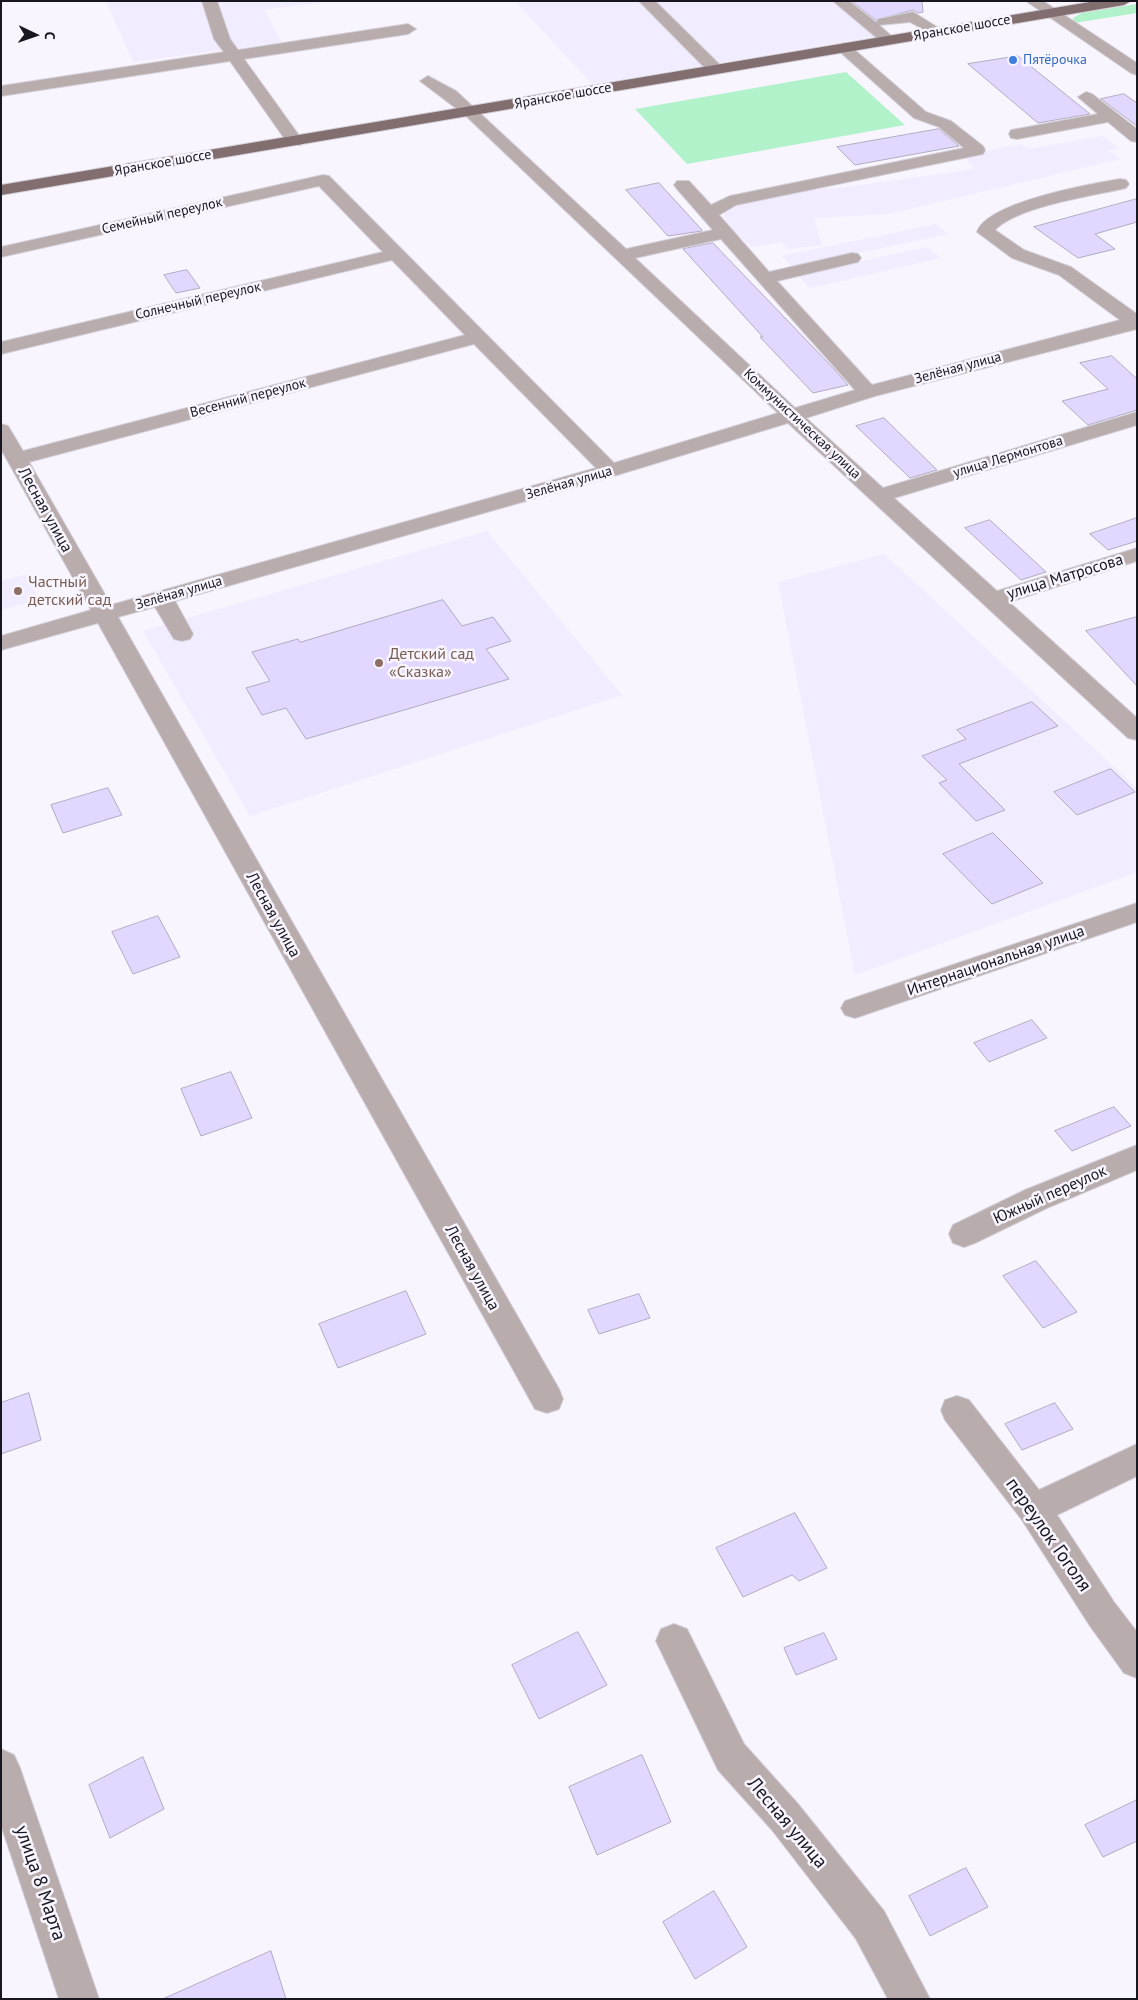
<!DOCTYPE html>
<meta charset="utf-8">
<style>
body{margin:0}
#map{position:relative;width:1138px;height:2000px;overflow:hidden;background:#f8f5ff;font-family:"PT Sans",sans-serif}
canvas{display:block}
.frame{position:absolute;inset:0;border:2px solid #18161e;pointer-events:none}
.north{position:absolute;left:10px;top:10px;width:50px;height:50px;-webkit-text-stroke:4px #f8f5ff;paint-order:stroke;rotate:93deg;font-size:14px;font-weight:700;line-height:20px;text-align:center;color:#18161e}
.north::after{content:'';display:block;margin:auto;width:18px;height:22px;background:#18161e;clip-path:polygon(50% 0,100% 100%,50% 72%,0 100%)}
</style>
<div id="map">
<canvas width="1138" height="2000"></canvas>
<div class="frame"></div>
<div class="north">С</div>
</div>
<script>
const ctx = document.querySelector('canvas').getContext('2d');
ctx.lineJoin = 'round';
function fill(path, color) { ctx.fillStyle = color; ctx.fill(path, 'evenodd'); }
function stroke(path, color, width, dash) { ctx.strokeStyle = color; ctx.lineWidth = width; ctx.lineCap = dash ? 'butt' : 'round'; ctx.setLineDash(dash || []); ctx.stroke(path); }
function write(font, color, halo, rows, align = 'center') {
  ctx.font = font + ' "PT Sans",sans-serif'; ctx.lineWidth = 5; ctx.setLineDash([]); ctx.textBaseline = 'middle'; ctx.strokeStyle = halo; ctx.fillStyle = color; for (const [text, x, y, turn = 0] of rows) {
    ctx.save(); ctx.translate(x, y); ctx.rotate((+turn || 0) * Math.PI / 180); ctx.textAlign = isNaN(turn) ? turn : align; if (halo) ctx.strokeText(text, 0, 0); ctx.fillText(text, 0, 0); ctx.restore();
  }
}
fill(new Path2D(`
 M 106,1 L 329,1 L 264,10 L 282,42 L 133,62 Z
 M 515,1 L 836,1 L 876,36 L 592,84 Z
 M 1103,136 L 1119,149 L 1108,150 L 1120,159 L 889,214 L 814,218 L 822,245 L 788,249 L 781,242 L 752,247 L 734,232 L 721,211 L 738,201 L 779,193 L 854,186 L 974,169 L 964,156 L 1021,144 L 1028,149 Z
 M 936,224 L 948,234 L 793,267 L 782,256 Z
 M 927,247 L 941,258 L 810,288 L 797,275 Z
 M 487,531 L 622,695 L 250,816 L 143,631 Z
 M 884,554 L 1137,788 L 1137,872 L 855,975 L 778,582 Z
 M 27,574 L 39,600 L 1,610 L 1,581 Z`), '#f1ecff');
fill(new Path2D(`
 M 1137,4 L 1137,13 L 1074,23 L 1073,18 L 1082,13 Z
 M 846,72 L 905,125 L 687,164 L 635,109 Z`), '#b2f2ca');
const building = new Path2D(`
 M 852,1 L 922,1 L 923,12 L 918,13 L 913,10 L 876,20 Z
 M 1018,56 L 1090,114 L 1038,123 L 968,64 Z
 M 1124,94 L 1137,103 L 1137,126 L 1101,99 Z
 M 939,129 L 959,146 L 855,165 L 837,147 Z
 M 659,183 L 702,230 L 702,231 L 668,236 L 626,190 Z
 M 1137,199 L 1137,222 L 1095,234 L 1115,249 L 1078,258 L 1034,227 Z
 M 713,243 L 835,370 L 848,385 L 813,393 L 760,337 L 763,337 L 683,249 Z
 M 187,270 L 200,288 L 176,293 L 164,275 Z
 M 1112,356 L 1137,379 L 1137,410 L 1088,425 L 1062,401 L 1108,389 L 1080,363 Z
 M 884,418 L 937,470 L 910,478 L 856,426 Z
 M 1137,518 L 1137,541 L 1108,550 L 1090,534 Z
 M 990,520 L 1046,572 L 1021,580 L 965,528 Z
 M 443,600 L 462,626 L 493,617 L 511,641 L 486,649 L 509,679 L 306,739 L 286,708 L 262,715 L 246,688 L 270,681 L 252,652 L 298,639 L 300,642 Z
 M 1137,617 L 1137,686 L 1086,631 Z
 M 1032,702 L 1058,726 L 959,764 L 1005,810 L 976,821 L 939,783 L 947,780 L 922,756 L 966,739 L 957,730 Z
 M 1111,769 L 1135,792 L 1077,815 L 1054,792 Z
 M 108,788 L 122,815 L 63,833 L 51,805 Z
 M 993,833 L 1043,883 L 992,904 L 943,854 Z
 M 158,916 L 180,957 L 133,974 L 112,932 Z
 M 1032,1020 L 1047,1038 L 989,1062 L 974,1043 Z
 M 231,1072 L 252,1118 L 201,1136 L 181,1089 Z
 M 1114,1107 L 1131,1126 L 1072,1151 L 1055,1131 Z
 M 1036,1261 L 1077,1312 L 1043,1328 L 1003,1276 Z
 M 406,1291 L 426,1334 L 338,1368 L 319,1324 Z
 M 639,1294 L 650,1318 L 599,1334 L 588,1310 Z
 M 29,1393 L 41,1440 L 1,1454 L 1,1403 Z
 M 1055,1403 L 1073,1429 L 1022,1450 L 1005,1424 Z
 M 795,1513 L 827,1568 L 799,1581 L 792,1575 L 743,1597 L 716,1548 Z
 M 578,1632 L 607,1685 L 539,1719 L 512,1665 Z
 M 824,1633 L 837,1659 L 796,1675 L 784,1648 Z
 M 642,1755 L 671,1822 L 597,1855 L 569,1787 Z
 M 143,1757 L 164,1809 L 110,1838 L 89,1785 Z
 M 1137,1800 L 1137,1841 L 1103,1857 L 1085,1825 Z
 M 966,1868 L 988,1907 L 930,1936 L 909,1896 Z
 M 714,1891 L 747,1947 L 695,1979 L 663,1922 Z
 M 271,1951 L 286,1999 L 163,1999 Z`);
fill(building, '#e2d7ff');
stroke(building, '#b1abc0', 1);
const minor = new Path2D(`
 M 202,1 L 217,1 L 230,39 L 238,50 L 408,24 L 416,29 L 408,34 L 244,59 L 303,141 L 301,145 L 289,145 L 230,61 L 1,96 L 1,86 L 224,52 L 214,39 Z
 M 639,1 L 655,1 L 722,67 L 724,70 L 722,73 L 710,73 Z
 M 833,1 L 849,1 L 878,24 L 876,22 L 879,19 L 913,12 L 945,32 L 937,37 L 910,22 L 879,25 L 896,40 L 893,43 L 883,43 Z
 M 1026,1 L 1043,1 L 1137,63 L 1137,75 L 1131,73 Z
 M 844,43 L 849,45 L 926,112 L 951,121 L 983,146 L 985,150 L 983,154 L 736,205 L 719,215 L 769,272 L 852,253 L 858,254 L 861,258 L 858,262 L 777,281 L 872,385 L 1120,320 L 1059,275 L 1012,258 L 977,232 C 987,202 1090,184 1120,179 L 1126,180 L 1129,184 L 1126,188 C 1093,196 1018,206 995,230 L 1024,250 L 1071,267 L 1137,314 L 1137,329 L 875,396 L 806,418 L 883,488 L 1137,412 L 1137,425 L 894,498 L 997,591 L 1137,548 L 1137,561 L 1009,602 L 1137,718 L 1137,740 L 1128,738 L 788,423 L 617,475 L 175,601 L 193,634 L 190,639 L 182,641 L 174,639 L 155,607 L 118,617 L 559,1389 L 563,1399 L 559,1409 L 547,1413 L 535,1409 L 98,623 L 1,650 L 1,636 L 91,610 L 1,449 L 1,424 L 8,426 L 23,451 L 465,335 L 392,260 L 1,354 L 1,342 L 383,252 L 319,186 L 1,257 L 1,247 L 323,175 L 329,176 L 614,463 L 778,413 L 465,115 L 420,81 L 428,76 L 456,91 L 626,249 L 713,230 L 677,189 L 674,185 L 677,181 L 689,181 L 711,205 L 730,196 L 964,148 L 939,127 L 914,118 L 839,51 L 836,48 ZM 721,239 L 855,390 L 795,408 L 635,258 ZM 474,344 L 596,468 L 111,605 L 29,462 Z
 M 1086,92 L 1092,94 L 1137,129 L 1137,142 L 1131,141 L 1108,122 L 1017,139 L 1011,138 L 1009,134 L 1011,130 L 1017,129 L 1098,114 L 1078,97 Z
 M 1137,903 L 1137,922 L 855,1018 L 845,1015 L 841,1008 L 845,1001 Z
 M 1137,1145 L 1137,1170 L 1047,1208 L 975,1243 L 964,1247 L 953,1243 L 949,1234 L 953,1225 L 1025,1190 Z
 M 957,1396 L 969,1400 L 1039,1490 L 1137,1444 L 1137,1476 L 1057,1515 L 1114,1602 L 1137,1632 L 1137,1678 L 1124,1673 L 1090,1626 L 1022,1520 L 945,1420 L 941,1410 L 945,1400 Z
 M 674,1624 L 687,1629 L 744,1744 L 798,1804 L 884,1911 L 930,1999 L 888,1999 L 856,1939 L 772,1830 L 718,1770 L 656,1641 L 661,1629 Z
 M 1,1749 L 14,1755 L 20,1768 L 99,1999 L 59,1999 L 1,1825 Z`);
const major = new Path2D(`
 M 1096,1 L 1131,1 L 1124,5 L 1,195 L 1,185 Z`);
stroke(minor, '#d4d1db', 2);
stroke(major, '#d4d1db', 2);
fill(minor, '#b8acac');
fill(major, '#826d6f');
for (const [x, y, r, color] of [
 [1013,60,5,"#3f7fe0"],
 [18,591,5,"#8d6e63"],
 [379,663,5,"#8d6e63"]
]) { const dot = new Path2D(); dot.arc(x, y, r, 0, 2 * Math.PI); ctx.fillStyle = color; ctx.fill(dot); stroke(dot, '#f8f5ff', 2); }
write('14px', '#18161e', '#f8f5ff', [
 ["Яранское шоссе",962,28,-10],
 ["Яранское шоссе",563,96,-10],
 ["Яранское шоссе",163,163,-10],
 ["Семейный переулок",162,216,-13],
 ["Солнечный переулок",198,301,-13],
 ["Зелёная улица",958,368,-15],
 ["Весенний переулок",248,398,-15],
 ["Коммунистическая улица",802,424,43],
 ["улица Лермонтова",1008,457,-17],
 ["Зелёная улица",569,483,-16],
 ["Зелёная улица",179,593,-16]
]);
write('14px', '#366cbe', '#f8f5ff', [
 ["Пятёрочка",1023,60]
], 'left');
write('16px', '#18161e', '#f8f5ff', [
 ["Лесная улица",45,510,61],
 ["улица Матросова",1065,577,-17],
 ["Лесная улица",273,915,61],
 ["Интернациональная улица",996,961,-19],
 ["Южный переулок",1050,1195,-24],
 ["Лесная улица",472,1268,61]
]);
write('16px', '#785e54', '#f8f5ff', [
 ["Частный",28,582],
 ["детский сад",28,600],
 ["Детский сад",389,654],
 ["«Сказка»",389,672]
], 'left');
write('19px', '#18161e', '#f8f5ff', [
 ["переулок Гоголя",1048,1535,55],
 ["Лесная улица",787,1823,50],
 ["улица 8 Марта",40,1883,71]
]);
</script>
